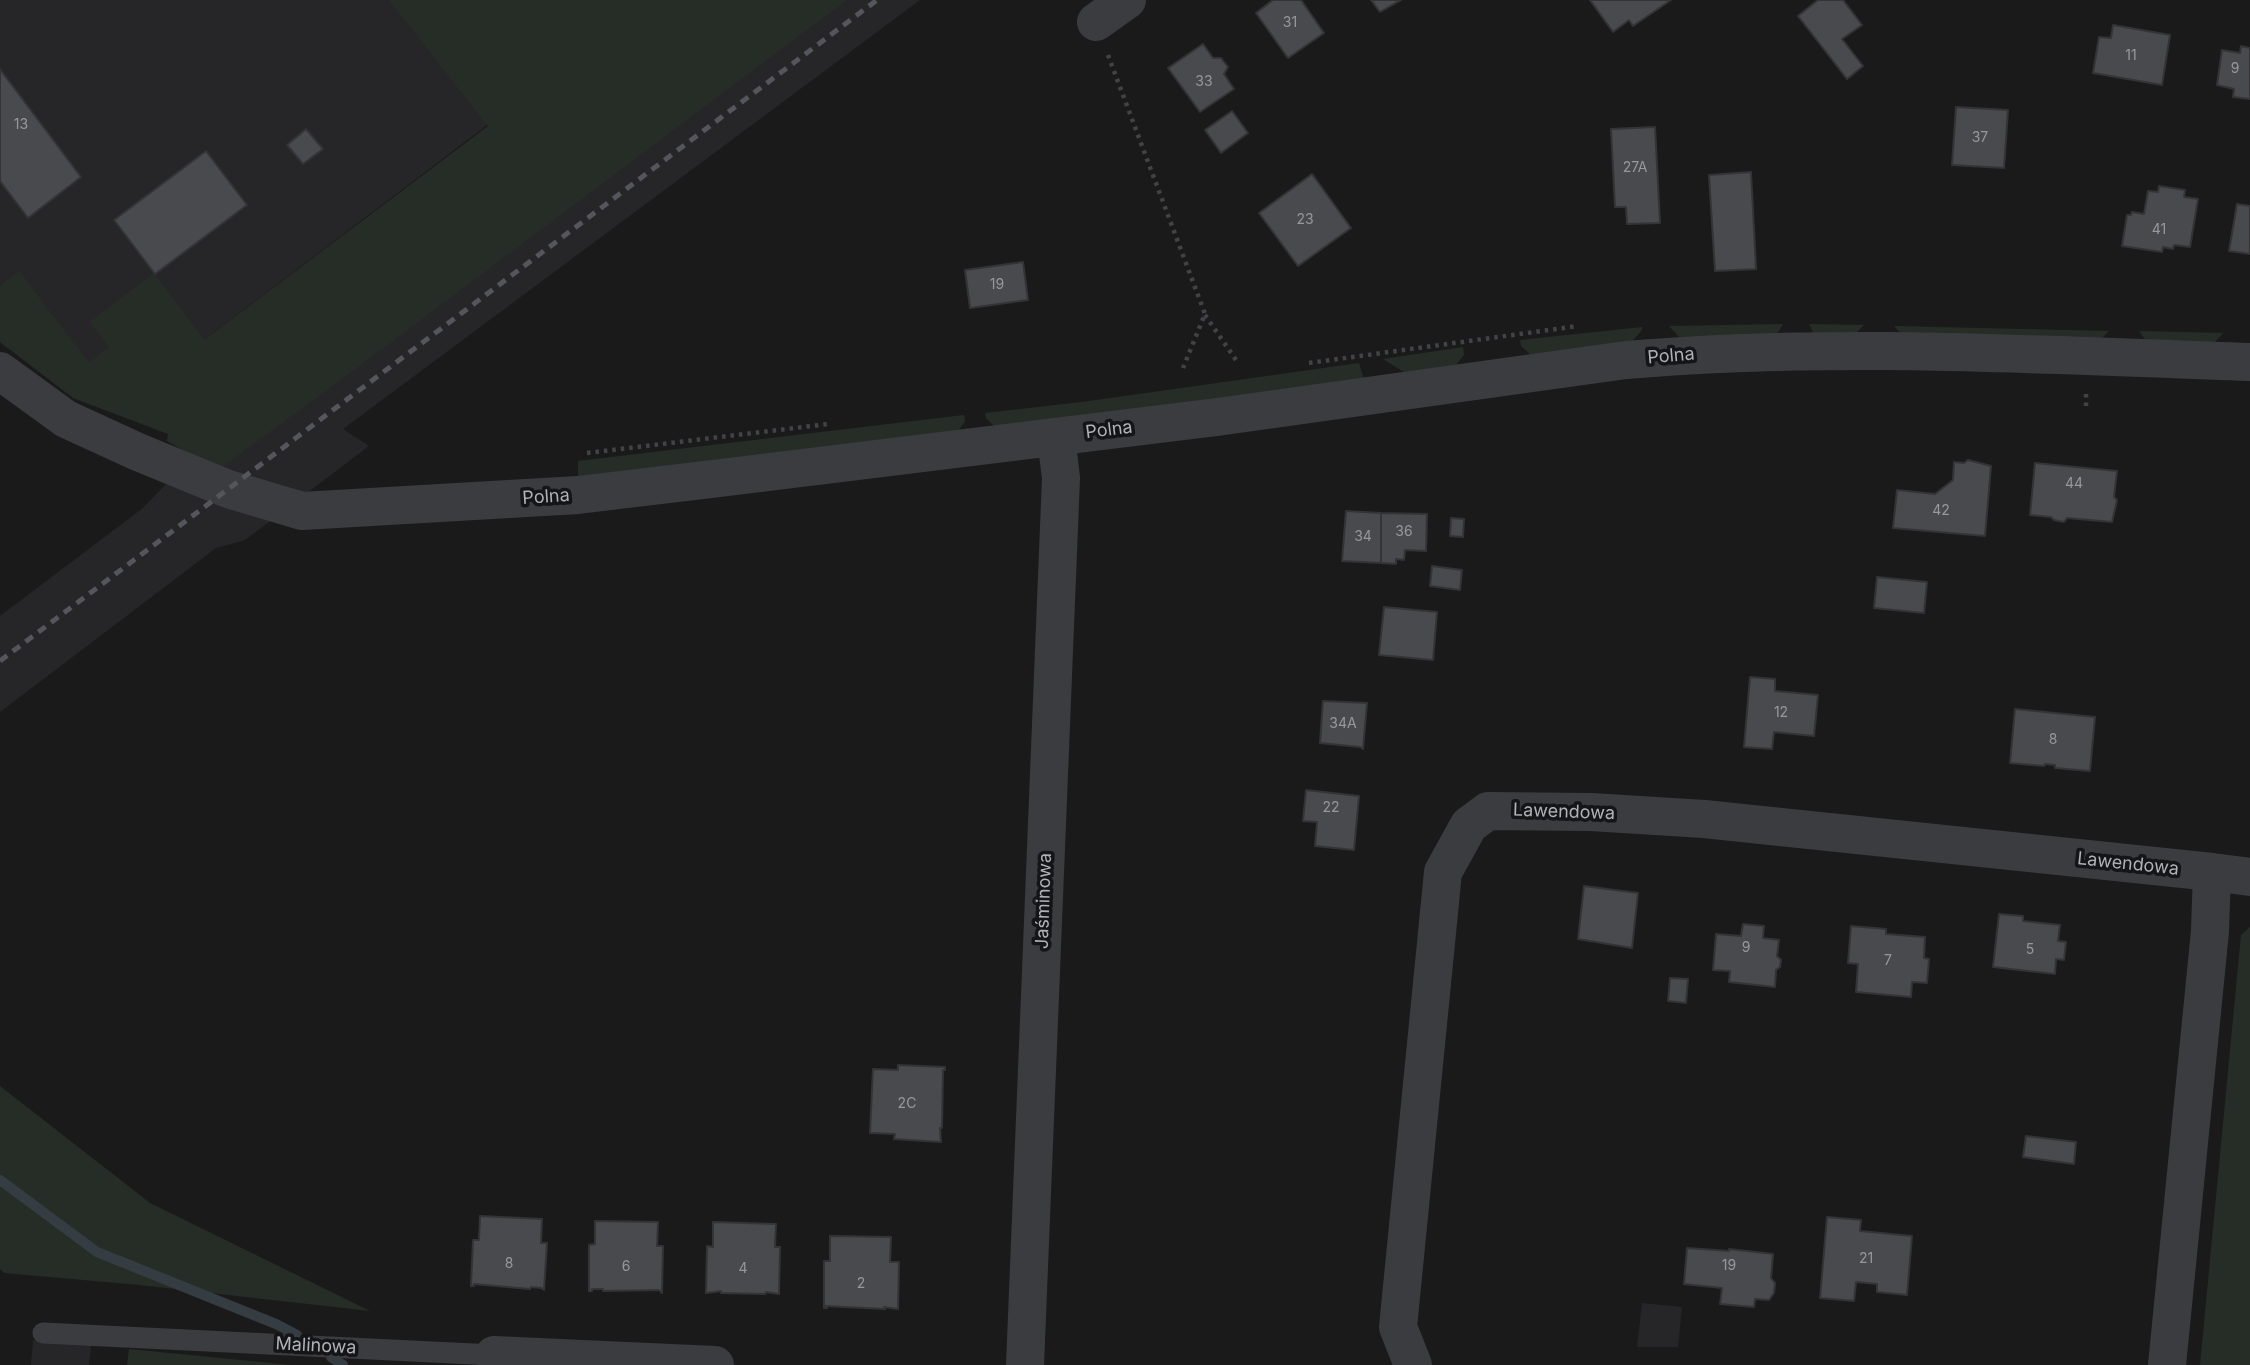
<!DOCTYPE html>
<meta charset="utf-8">
<style>
body{margin:0}
canvas{display:block;background:#1a1a1b}
</style>
<canvas width="2250" height="1365"></canvas>
<script>
const ctx = document.querySelector('canvas').getContext('2d');
ctx.lineJoin = 'round';
function fill(path, color) { ctx.fillStyle = color; ctx.fill(path, 'evenodd'); }
function stroke(path, color, width, dash) { ctx.strokeStyle = color; ctx.lineWidth = width; ctx.lineCap = dash ? 'butt' : 'round'; ctx.setLineDash(dash || []); ctx.stroke(path); }
function write(font, color, halo, rows, align = 'center') {
  ctx.font = font + ' Inter,sans-serif'; ctx.lineWidth = 7; ctx.setLineDash([]); ctx.textBaseline = 'middle'; ctx.strokeStyle = halo; ctx.fillStyle = color; for (const [text, x, y, turn = 0] of rows) {
    ctx.save(); ctx.translate(x, y); ctx.rotate((+turn || 0) * Math.PI / 180); ctx.textAlign = isNaN(turn) ? turn : align; if (halo) ctx.strokeText(text, 0, 0); ctx.fillText(text, 0, 0); ctx.restore();
  }
}
fill(new Path2D(`
 M 0,0 L 652,0 L 130,396 L 7,348 L 0,342 Z
 M 829,0 L 920,0 L 343,429 L 369,446 L 245,540 L 216,548 L 0,712 L 0,616 L 143,508 L 221,426 Z
 M 1642,1303 L 1682,1307 L 1678,1347 L 1637,1347 Z
 M 33,1340 L 91,1345 L 89,1365 L 31,1365 Z`), '#262628');
fill(new Path2D(`
 M 389,0 L 847,0 C 638,155 433,314 222,467 L 188,453 L 167,441 L 168,434 L 73,398 L 0,342 L 0,286 L 19,271 L 89,363 L 109,347 L 90,322 L 154,273 L 204,340 L 488,126 Z
 M 1783,324 L 1777,334 L 1680,338 L 1669,326 Z
 M 1809,324 L 1864,325 L 1854,335 L 1814,334 Z
 M 1894,326 L 2109,331 L 2100,340 L 1904,337 Z
 M 1642,327 L 1642,330 L 1631,343 L 1532,356 L 1521,346 L 1520,340 Z
 M 2139,331 L 2223,333 L 2214,343 L 2147,342 Z
 M 1463,347 L 1464,355 L 1455,366 L 1407,374 L 1383,359 Z
 M 1359,363 L 1364,380 L 997,429 L 986,418 L 985,413 L 1082,402 Z
 M 964,415 L 965,421 L 956,434 L 578,479 L 578,461 Z
 M 2250,927 L 2250,1365 L 2200,1365 L 2241,935 Z
 M 0,1086 L 150,1203 L 370,1311 L 140,1285 L 5,1273 L 0,1269 Z
 M 129,1349 L 291,1365 L 127,1365 Z`), '#262d27');
stroke(new Path2D(`
 M 0,1180 L 97,1252 L 276,1324 L 297,1335
 M 331,1357 L 343,1365`), '#353d43', 10);
const building = new Path2D(`
 M 1273,0 L 1301,0 L 1324,33 L 1288,58 L 1256,13 Z
 M 1371,0 L 1401,0 L 1380,12 Z
 M 1590,0 L 1671,0 L 1633,26 L 1629,20 L 1613,32 Z
 M 1818,0 L 1843,0 L 1862,25 L 1842,39 L 1863,66 L 1847,79 L 1798,16 Z
 M 2113,25 L 2170,35 L 2162,85 L 2093,73 L 2099,37 L 2111,38 Z
 M 1203,44 L 1213,58 L 1221,58 L 1228,67 L 1224,74 L 1234,89 L 1200,112 L 1168,68 Z
 M 2241,46 L 2250,48 L 2250,99 L 2233,97 L 2234,89 L 2217,85 L 2222,50 L 2240,53 Z
 M 0,69 L 81,177 L 28,218 L 0,181 Z
 M 1956,107 L 2008,110 L 2004,168 L 1952,165 Z
 M 1232,111 L 1248,133 L 1221,153 L 1205,130 Z
 M 1655,127 L 1660,223 L 1627,224 L 1626,207 L 1615,207 L 1611,129 Z
 M 306,129 L 323,149 L 303,164 L 287,145 Z
 M 206,151 L 247,205 L 155,274 L 114,220 Z
 M 1751,172 L 1756,269 L 1715,271 L 1709,175 Z
 M 1312,174 L 1351,228 L 1298,266 L 1259,213 Z
 M 2159,186 L 2185,190 L 2184,197 L 2198,199 L 2190,247 L 2174,245 L 2173,249 L 2163,247 L 2162,252 L 2122,246 L 2127,215 L 2131,215 L 2132,212 L 2144,214 L 2148,191 L 2158,192 Z
 M 2237,204 L 2250,206 L 2250,254 L 2229,251 Z
 M 1023,262 L 1028,300 L 970,308 L 965,270 Z
 M 1968,460 L 1991,466 L 1985,536 L 1893,528 L 1897,490 L 1935,494 L 1953,480 L 1954,462 L 1964,463 Z
 M 2035,463 L 2117,471 L 2114,497 L 2117,500 L 2112,522 L 2067,518 L 2064,522 L 2054,520 L 2051,517 L 2030,515 Z
 M 1346,511 L 1381,513 L 1381,563 L 1342,561 Z
 M 1381,513 L 1427,514 L 1426,551 L 1405,550 L 1404,560 L 1396,559 L 1396,564 L 1381,563 Z
 M 1451,518 L 1464,519 L 1463,537 L 1450,536 Z
 M 1432,566 L 1462,570 L 1460,590 L 1430,586 Z
 M 1877,577 L 1927,582 L 1924,613 L 1874,608 Z
 M 1384,607 L 1437,612 L 1433,660 L 1379,655 Z
 M 1750,677 L 1775,679 L 1775,691 L 1818,695 L 1814,736 L 1774,732 L 1772,749 L 1744,747 Z
 M 1323,701 L 1367,703 L 1363,749 L 1360,747 L 1320,743 Z
 M 2015,709 L 2095,717 L 2090,771 L 2055,768 L 2055,765 L 2045,764 L 2044,766 L 2010,763 Z
 M 1306,790 L 1359,796 L 1354,850 L 1315,846 L 1317,822 L 1303,821 Z
 M 1584,886 L 1638,893 L 1632,948 L 1578,939 Z
 M 1999,914 L 2023,916 L 2023,921 L 2060,925 L 2058,941 L 2066,942 L 2064,960 L 2056,959 L 2055,974 L 1993,967 Z
 M 1743,924 L 1764,926 L 1763,938 L 1779,940 L 1777,956 L 1781,960 L 1780,967 L 1776,970 L 1775,987 L 1729,982 L 1730,971 L 1713,970 L 1716,934 L 1741,936 Z
 M 1851,926 L 1886,929 L 1886,934 L 1925,937 L 1924,958 L 1929,959 L 1927,983 L 1912,982 L 1911,997 L 1856,992 L 1858,964 L 1848,963 Z
 M 1670,978 L 1688,979 L 1686,1003 L 1668,1001 Z
 M 898,1065 L 945,1067 L 945,1070 L 943,1070 L 942,1128 L 940,1128 L 941,1142 L 894,1139 L 895,1134 L 870,1133 L 873,1069 L 898,1070 Z
 M 2026,1136 L 2076,1142 L 2074,1164 L 2023,1157 Z
 M 480,1216 L 542,1219 L 541,1243 L 547,1243 L 544,1290 L 541,1288 L 531,1287 L 530,1289 L 474,1284 L 474,1286 L 471,1286 L 473,1240 L 479,1240 Z
 M 1827,1217 L 1861,1220 L 1860,1231 L 1912,1236 L 1907,1295 L 1877,1292 L 1877,1284 L 1856,1282 L 1854,1301 L 1820,1298 Z
 M 595,1221 L 658,1222 L 657,1246 L 663,1246 L 662,1293 L 659,1290 L 603,1291 L 603,1289 L 592,1289 L 592,1291 L 589,1291 L 589,1245 L 595,1244 Z
 M 713,1222 L 776,1224 L 775,1247 L 780,1247 L 779,1294 L 766,1292 L 765,1294 L 721,1293 L 721,1291 L 706,1293 L 707,1246 L 713,1247 Z
 M 830,1236 L 891,1237 L 890,1262 L 899,1262 L 898,1309 L 884,1307 L 885,1309 L 826,1306 L 827,1308 L 824,1308 L 824,1261 L 830,1261 Z
 M 1687,1248 L 1729,1251 L 1729,1249 L 1773,1254 L 1771,1278 L 1775,1283 L 1774,1293 L 1769,1300 L 1755,1299 L 1754,1307 L 1720,1304 L 1722,1288 L 1684,1284 Z`);
fill(building, '#494a4d');
stroke(building, '#343437', 2);
stroke(new Path2D(`
 M 1108,55 L 1205,314 L 1183,368
 M 1205,315 L 1236,360
 M 1309,363 L 1578,326
 M 2086,406 L 2086,393
 M 587,453 L 828,424`), '#414347', 4.5, [3.5, 5]);
stroke(new Path2D(`
 M 43,1333 L 494,1355`), '#3b3c40', 21);
stroke(new Path2D(`
 M 1096,22 L 1127,0
 M 2212,872 L 2250,877
 M 494,1355 L 715,1365
 M 1025,1365 L 1061,478 L 1056,437
 M 1413,1365 L 1398,1327 L 1443,872 L 1469,825 L 1488,811 L 1591,812 L 1704,819 L 2212,872 L 2210,931 L 2167,1365`), '#3b3c40', 38);
stroke(new Path2D(`
 M 0,371 L 66,419 L 138,452 L 228,489 L 302,511 L 578,495 L 712,479 L 1217,417 L 1626,360 C 1833,342 2042,355 2250,362`), '#3b3c40', 38);
stroke(new Path2D(`
 M 0,661 L 877,0`), '#54565b', 5, [9, 7]);
write('14px', '#95989e', null, [
 ["31",1290,23],
 ["11",2131,56],
 ["9",2235,69],
 ["33",1204,82],
 ["13",21,125],
 ["37",1980,138],
 ["27A",1635,168],
 ["23",1305,220],
 ["41",2159,230],
 ["19",997,285],
 ["44",2074,484],
 ["42",1941,511],
 ["36",1404,532],
 ["34",1363,537],
 ["12",1781,713],
 ["34A",1343,724],
 ["8",2053,740],
 ["22",1331,808],
 ["9",1746,948],
 ["5",2030,950],
 ["7",1888,961],
 ["2C",907,1104],
 ["21",1866,1259],
 ["8",509,1264],
 ["19",1729,1266],
 ["6",626,1267],
 ["4",743,1269],
 ["2",861,1284]
]);
write('18px', '#aeb2b9', '#151517', [
 ["Polna",1671,356,-5],
 ["Polna",1109,430,-7],
 ["Polna",546,497,-4],
 ["Lawendowa",1564,812,2],
 ["Lawendowa",2128,864,6],
 ["Jaśminowa",1044,901,-88],
 ["Malinowa",316,1346,3]
]);
</script>
